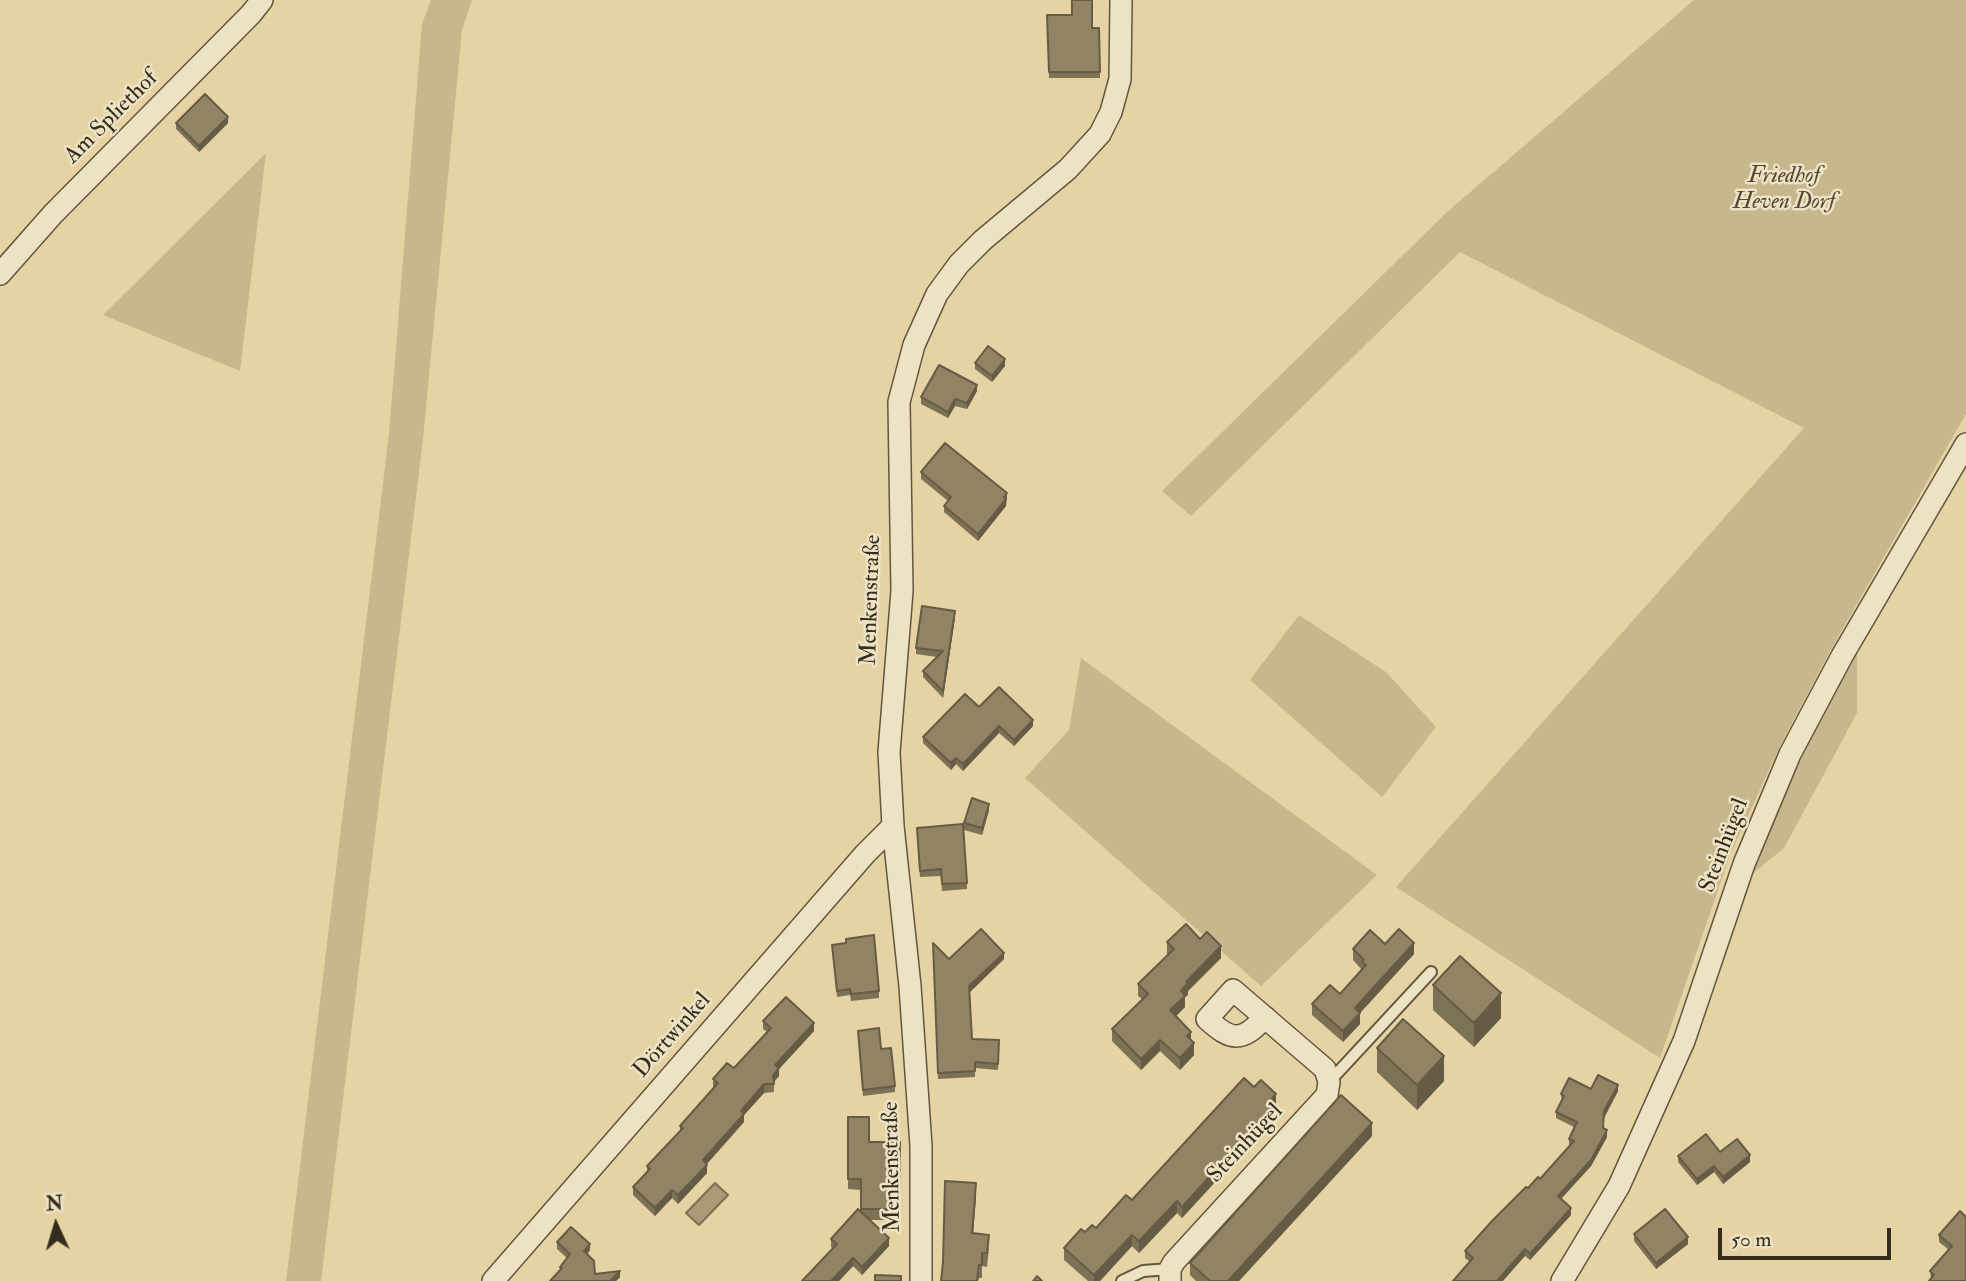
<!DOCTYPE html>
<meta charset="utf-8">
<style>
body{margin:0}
#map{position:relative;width:1966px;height:1281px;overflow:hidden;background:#e5d3a4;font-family:"IM FELL Double Pica",serif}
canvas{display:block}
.north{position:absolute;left:21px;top:1190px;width:70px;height:70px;-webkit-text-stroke:5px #eee2c4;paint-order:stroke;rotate:356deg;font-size:19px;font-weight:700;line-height:28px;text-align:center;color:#362c1e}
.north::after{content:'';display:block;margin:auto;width:24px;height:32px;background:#362c1e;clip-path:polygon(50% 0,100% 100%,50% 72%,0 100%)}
.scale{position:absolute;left:1718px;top:1228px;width:173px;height:32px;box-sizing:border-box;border:4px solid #362c1e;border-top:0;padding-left:9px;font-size:21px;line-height:24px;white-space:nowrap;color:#362c1e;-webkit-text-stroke:5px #eee2c4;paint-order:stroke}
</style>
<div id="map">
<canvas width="1966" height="1281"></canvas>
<div class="north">N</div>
<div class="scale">50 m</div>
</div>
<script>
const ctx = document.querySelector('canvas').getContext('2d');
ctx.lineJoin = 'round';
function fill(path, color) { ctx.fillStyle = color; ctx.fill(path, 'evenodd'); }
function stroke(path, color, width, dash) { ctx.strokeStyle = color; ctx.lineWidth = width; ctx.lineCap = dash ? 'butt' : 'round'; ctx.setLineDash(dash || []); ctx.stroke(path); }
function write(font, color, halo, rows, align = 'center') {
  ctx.font = font + ' "IM FELL Double Pica",serif'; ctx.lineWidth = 5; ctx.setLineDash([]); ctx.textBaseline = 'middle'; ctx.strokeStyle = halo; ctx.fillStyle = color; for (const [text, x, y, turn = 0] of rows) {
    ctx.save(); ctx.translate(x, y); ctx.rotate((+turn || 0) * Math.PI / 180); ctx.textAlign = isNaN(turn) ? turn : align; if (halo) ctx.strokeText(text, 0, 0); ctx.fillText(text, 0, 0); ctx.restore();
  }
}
fill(new Path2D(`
 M 431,0 L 472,0 L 462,30 L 423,439 L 321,1281 L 286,1281 L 389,434 L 422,24 Z
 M 1694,0 L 1966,0 L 1966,414 L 1830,651 L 1779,748 L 1730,855 L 1660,1058 L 1396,887 L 1804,428 L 1460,252 L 1191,516 L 1162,491 L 1447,212 Z
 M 266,153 L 240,371 L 103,315 Z
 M 1299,615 L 1386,672 L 1436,727 L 1382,797 L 1250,680 Z
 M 1857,651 L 1857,713 L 1784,848 L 1751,875 L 1804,752 Z
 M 1081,658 L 1377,875 L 1261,986 L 1025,778 L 1069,730 Z`), '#c7b78d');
const water = new Path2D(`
 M 715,1183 L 728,1195 L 699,1225 L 686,1213 Z`);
fill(water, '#aa9a76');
stroke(water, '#7c6e53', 2);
const lane = new Path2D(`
 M 1329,1082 L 1431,972
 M 1122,1281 L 1143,1271 L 1170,1269`);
const street = new Path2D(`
 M 0,274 L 53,214 L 251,14 L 262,0
 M 493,1281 L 865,854 L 893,826
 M 921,1281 L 921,1146 L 910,986 L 893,826 L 889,752 L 902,591 L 899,402 L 914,345 L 937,294 L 959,264 L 983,240 L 1068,169 L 1100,134 L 1111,112 L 1120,79 L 1121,0
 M 1170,1281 L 1170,1269 L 1174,1262 L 1327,1095 L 1329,1082 L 1325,1069 L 1233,990 L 1207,1019 C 1231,1041 1242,1043 1265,1017
 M 1562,1281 L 1619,1186 L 1684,1041 L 1744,864 L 1790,754 L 1842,656 L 1966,444`);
stroke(lane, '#625640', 14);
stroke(street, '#625640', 24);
stroke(lane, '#eee2c4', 10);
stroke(street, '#eee2c4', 21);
fill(new Path2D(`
 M 1047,15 L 1072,15 L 1092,28 L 1099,28 L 1100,78 L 1049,78 Z
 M 176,123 L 228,123 L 199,152 L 176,129 Z
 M 975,363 L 1005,366 L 992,382 L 975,369 Z
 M 977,391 L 967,409 L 955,406 L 948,418 L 921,404 L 921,397 Z
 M 921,472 L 1007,493 L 1006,506 L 978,541 L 944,512 L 944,506 L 948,501 L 921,479 Z
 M 955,617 L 943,698 L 923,677 L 923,671 L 937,657 L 916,654 L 916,648 Z
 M 979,707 L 1033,726 L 1014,746 L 999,733 L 963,771 L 956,764 L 951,770 L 923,743 L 923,737 Z
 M 989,810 L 982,835 L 964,830 L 964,823 Z
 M 917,834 L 967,883 L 967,889 L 942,891 L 941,876 L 920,877 Z
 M 1200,939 L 1221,958 L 1188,991 L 1188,995 L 1185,997 L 1185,1007 L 1176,1016 L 1191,1041 L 1194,1055 L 1180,1070 L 1160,1051 L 1141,1070 L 1112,1041 L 1112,1029 L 1142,999 L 1138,996 L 1138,984 L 1168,955 L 1167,954 L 1167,942 Z
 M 933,943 L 949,959 L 1004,959 L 970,992 L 972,1039 L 999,1040 L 998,1070 L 975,1068 L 975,1077 L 938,1079 Z
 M 1385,944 L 1414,954 L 1360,1013 L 1360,1024 L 1343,1042 L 1312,1015 L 1312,1004 L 1340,994 L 1362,970 L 1353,960 L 1353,949 Z
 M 832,945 L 879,991 L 879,998 L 851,1001 L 850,995 L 837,997 Z
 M 1433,985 L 1501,1018 L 1474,1047 L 1433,1010 Z
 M 763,1021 L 814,1031 L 779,1069 L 779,1076 L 774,1082 L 774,1092 L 764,1093 L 744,1115 L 744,1122 L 707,1164 L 707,1173 L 678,1204 L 672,1198 L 655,1216 L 633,1195 L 633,1187 L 647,1172 L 647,1166 L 680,1131 L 680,1126 L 714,1088 L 713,1087 L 713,1079 L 734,1068 L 767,1032 L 763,1029 Z
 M 858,1037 L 881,1049 L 895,1086 L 895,1092 L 863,1096 Z
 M 1377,1048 L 1444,1081 L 1417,1110 L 1377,1072 Z
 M 1591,1089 L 1618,1091 L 1604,1118 L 1603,1128 L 1607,1137 L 1591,1166 L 1561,1199 L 1571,1215 L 1530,1260 L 1525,1256 L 1470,1262 L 1465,1258 L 1465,1251 L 1528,1188 L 1540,1179 L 1570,1146 L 1569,1145 L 1569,1139 L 1574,1127 L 1556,1118 L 1556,1112 L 1562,1101 L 1561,1094 Z
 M 1276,1106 L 1274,1108 L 1274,1118 L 1182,1218 L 1177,1213 L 1139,1253 L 1132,1246 L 1100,1281 L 1088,1281 L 1064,1260 L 1064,1248 L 1085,1232 L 1096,1228 L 1132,1200 Z
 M 848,1117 L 869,1142 L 900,1142 L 899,1220 L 869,1220 L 889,1246 L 862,1275 L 853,1266 L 839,1281 L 802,1281 L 833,1249 L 831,1247 L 831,1239 L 861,1213 L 861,1190 L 848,1189 Z
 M 1372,1136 L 1239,1281 L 1196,1281 L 1190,1275 L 1190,1263 Z
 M 1720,1152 L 1750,1162 L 1723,1184 L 1714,1172 L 1697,1185 L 1678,1162 L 1678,1156 Z
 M 976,1197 L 973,1234 L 989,1248 L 987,1267 L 982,1266 L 982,1278 L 979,1278 L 978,1281 L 941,1281 Z
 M 1966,1217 L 1966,1281 L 1931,1279 L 1930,1271 L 1949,1250 L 1939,1242 L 1939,1235 Z
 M 1634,1234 L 1688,1244 L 1656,1269 L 1634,1241 Z
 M 557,1242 L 590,1250 L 587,1254 L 595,1274 L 620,1277 L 616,1281 L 550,1281 L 560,1271 L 560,1267 L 567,1258 L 557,1249 Z`), '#7d7156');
fill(new Path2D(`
 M 228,117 L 228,123 L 199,152 L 199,146 Z
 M 1005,359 L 1005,366 L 992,382 L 992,376 Z
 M 977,385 L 977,391 L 967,409 L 967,403 Z
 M 955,399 L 955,406 L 948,418 L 948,412 Z
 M 1007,493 L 1006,506 L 978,541 L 978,534 Z
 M 955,611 L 955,617 L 943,698 L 943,691 Z
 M 1033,720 L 1033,726 L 1014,746 L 1014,740 Z
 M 999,726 L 999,733 L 963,771 L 963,764 Z
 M 956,758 L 956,764 L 951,770 L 951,763 Z
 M 989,804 L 989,810 L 982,835 L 982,828 Z
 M 1414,943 L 1414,954 L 1360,1013 L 1360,1024 L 1343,1042 L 1343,1031 L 1355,1008 Z
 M 1221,946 L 1221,958 L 1188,991 L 1188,995 L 1185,997 L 1185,1007 L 1170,1022 L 1170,1010 L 1186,982 Z
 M 1004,953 L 1004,959 L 969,993 L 969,986 Z
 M 1501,993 L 1501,1018 L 1474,1047 L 1474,1023 Z
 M 814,1023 L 814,1031 L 779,1069 L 779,1076 L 773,1083 L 773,1075 L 775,1065 Z
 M 1191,1032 L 1191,1043 L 1187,1036 Z
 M 1160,1040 L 1160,1051 L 1141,1070 L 1141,1059 Z
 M 1194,1043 L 1194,1055 L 1180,1070 L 1180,1058 Z
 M 1444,1056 L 1444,1081 L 1417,1110 L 1417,1085 Z
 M 764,1084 L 764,1093 L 744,1115 L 744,1122 L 703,1168 L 703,1160 L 741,1111 Z
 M 1618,1085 L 1618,1091 L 1604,1118 L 1603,1135 L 1604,1111 Z
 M 1276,1094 L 1276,1106 L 1274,1108 L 1274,1118 L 1182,1218 L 1182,1207 Z
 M 1372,1123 L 1372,1136 L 1239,1281 L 1228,1281 Z
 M 1607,1130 L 1607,1137 L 1591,1166 L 1558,1202 L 1558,1196 Z
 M 1750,1155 L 1750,1162 L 1723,1184 L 1723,1177 Z
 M 707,1165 L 707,1173 L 678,1204 L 678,1195 Z
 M 1714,1166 L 1714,1172 L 1697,1185 L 1697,1179 Z
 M 976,1183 L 976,1197 L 972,1247 L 972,1233 Z
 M 672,1190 L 672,1198 L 655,1216 L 655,1208 Z
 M 1177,1201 L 1177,1213 L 1139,1253 L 1139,1241 Z
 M 1571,1208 L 1571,1215 L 1530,1260 L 1530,1254 Z
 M 1132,1235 L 1132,1246 L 1100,1281 L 1094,1281 L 1094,1275 Z
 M 1688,1237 L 1688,1244 L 1656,1269 L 1656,1263 Z
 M 889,1238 L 889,1246 L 862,1275 L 862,1267 Z
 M 590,1244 L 590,1250 L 584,1258 L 584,1251 Z
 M 1525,1249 L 1525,1256 L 1503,1281 L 1497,1281 Z
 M 853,1258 L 853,1266 L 839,1281 L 831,1281 Z
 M 620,1271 L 620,1277 L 616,1281 L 610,1281 Z`), '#665c46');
const building = new Path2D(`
 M 1072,0 L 1092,0 L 1092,28 L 1099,28 L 1100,72 L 1049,72 L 1047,15 L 1072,15 Z
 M 205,94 L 228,117 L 199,146 L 176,123 Z
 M 988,346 L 1005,359 L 992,376 L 975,363 Z
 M 939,365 L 977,385 L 967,403 L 955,399 L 948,412 L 921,397 Z
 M 945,443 L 1007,493 L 1004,497 L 1006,499 L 978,534 L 944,506 L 951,497 L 921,472 Z
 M 922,606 L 955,611 L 943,691 L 923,671 L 943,651 L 916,648 Z
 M 999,687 L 1033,720 L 1014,740 L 999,726 L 963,764 L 956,758 L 951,763 L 923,737 L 965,694 L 979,707 Z
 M 972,798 L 989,804 L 982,828 L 964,823 Z
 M 963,824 L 967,883 L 942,884 L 941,869 L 920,871 L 917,828 Z
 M 1186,924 L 1200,939 L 1207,932 L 1221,946 L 1186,982 L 1188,983 L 1181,991 L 1185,996 L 1170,1010 L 1191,1032 L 1187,1036 L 1194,1043 L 1180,1058 L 1160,1040 L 1141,1059 L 1112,1029 L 1148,994 L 1138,984 L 1174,949 L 1167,942 Z
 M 981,929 L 1004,953 L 969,986 L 972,1039 L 999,1040 L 998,1064 L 975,1062 L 975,1071 L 938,1073 L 933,943 L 949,959 Z
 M 1399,929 L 1414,943 L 1355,1008 L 1360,1013 L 1343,1031 L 1312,1004 L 1330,985 L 1340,994 L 1366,965 L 1362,962 L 1364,960 L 1353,949 L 1370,930 L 1385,944 Z
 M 874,935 L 879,991 L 851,994 L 850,989 L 837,991 L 832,945 L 846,943 L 846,939 Z
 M 1460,956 L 1501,993 L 1474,1023 L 1433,985 Z
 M 786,997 L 814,1023 L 775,1065 L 779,1068 L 773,1075 L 774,1084 L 764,1084 L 741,1111 L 744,1114 L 703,1160 L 707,1165 L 678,1195 L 672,1190 L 655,1208 L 633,1187 L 650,1169 L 647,1166 L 683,1128 L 680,1126 L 718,1083 L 713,1079 L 727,1063 L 734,1068 L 771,1028 L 763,1021 Z
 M 1403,1019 L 1444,1056 L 1417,1085 L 1377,1048 Z
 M 879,1028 L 881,1049 L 891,1048 L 895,1086 L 863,1090 L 858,1031 Z
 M 1598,1075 L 1618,1085 L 1604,1111 L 1603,1128 L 1607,1130 L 1591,1160 L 1558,1196 L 1571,1208 L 1530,1254 L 1525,1249 L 1497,1281 L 1453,1281 L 1473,1258 L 1465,1251 L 1493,1220 L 1526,1187 L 1528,1188 L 1538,1177 L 1540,1179 L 1574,1141 L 1569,1139 L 1577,1122 L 1556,1112 L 1564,1096 L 1561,1094 L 1569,1078 L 1591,1089 Z
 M 1244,1078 L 1254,1087 L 1261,1080 L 1276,1094 L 1269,1101 L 1274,1106 L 1182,1207 L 1177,1201 L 1139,1241 L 1132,1235 L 1094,1275 L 1064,1248 L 1081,1229 L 1085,1232 L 1092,1225 L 1096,1228 L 1126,1195 L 1132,1200 Z
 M 1341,1095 L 1372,1123 L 1228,1281 L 1210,1281 L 1190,1263 Z
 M 848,1117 L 869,1117 L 869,1142 L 900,1142 L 899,1209 L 861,1209 L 861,1179 L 848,1179 Z
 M 1706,1134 L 1720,1152 L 1737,1139 L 1750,1155 L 1723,1177 L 1714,1166 L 1697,1179 L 1678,1156 Z
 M 945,1181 L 976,1183 L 972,1233 L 989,1235 L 987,1253 L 982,1253 L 982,1265 L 979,1265 L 977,1281 L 941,1281 L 943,1262 Z
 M 858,1209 L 889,1238 L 862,1267 L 853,1258 L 831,1281 L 802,1281 L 837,1244 L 831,1239 Z
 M 1665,1209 L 1688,1237 L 1656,1263 L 1634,1234 Z
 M 1960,1211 L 1966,1217 L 1966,1281 L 1929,1281 L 1934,1275 L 1930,1271 L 1952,1246 L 1939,1235 Z
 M 571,1227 L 590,1244 L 584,1251 L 594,1261 L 595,1274 L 620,1271 L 610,1281 L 550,1281 L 562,1268 L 560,1267 L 570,1254 L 557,1242 Z
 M 875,1275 L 901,1276 L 901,1281 L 875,1281 Z
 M 1037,1276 L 1042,1281 L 1033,1281 Z`);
fill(building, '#918364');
stroke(building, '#665c46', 2);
write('23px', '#362c1e', '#eee2c4', [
 ["Am Spliethof",112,118,-45],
 ["Menkenstraße",872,600,-88],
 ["Steinhügel",1725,846,-69],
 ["Dörtwinkel",673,1036,-49],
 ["Steinhügel",1246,1144,-47],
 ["Menkenstraße",893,1167,-91]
]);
write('italic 23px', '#534834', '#eee2c4', [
 ["Friedhof",1784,177],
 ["Heven Dorf",1784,203]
]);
</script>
